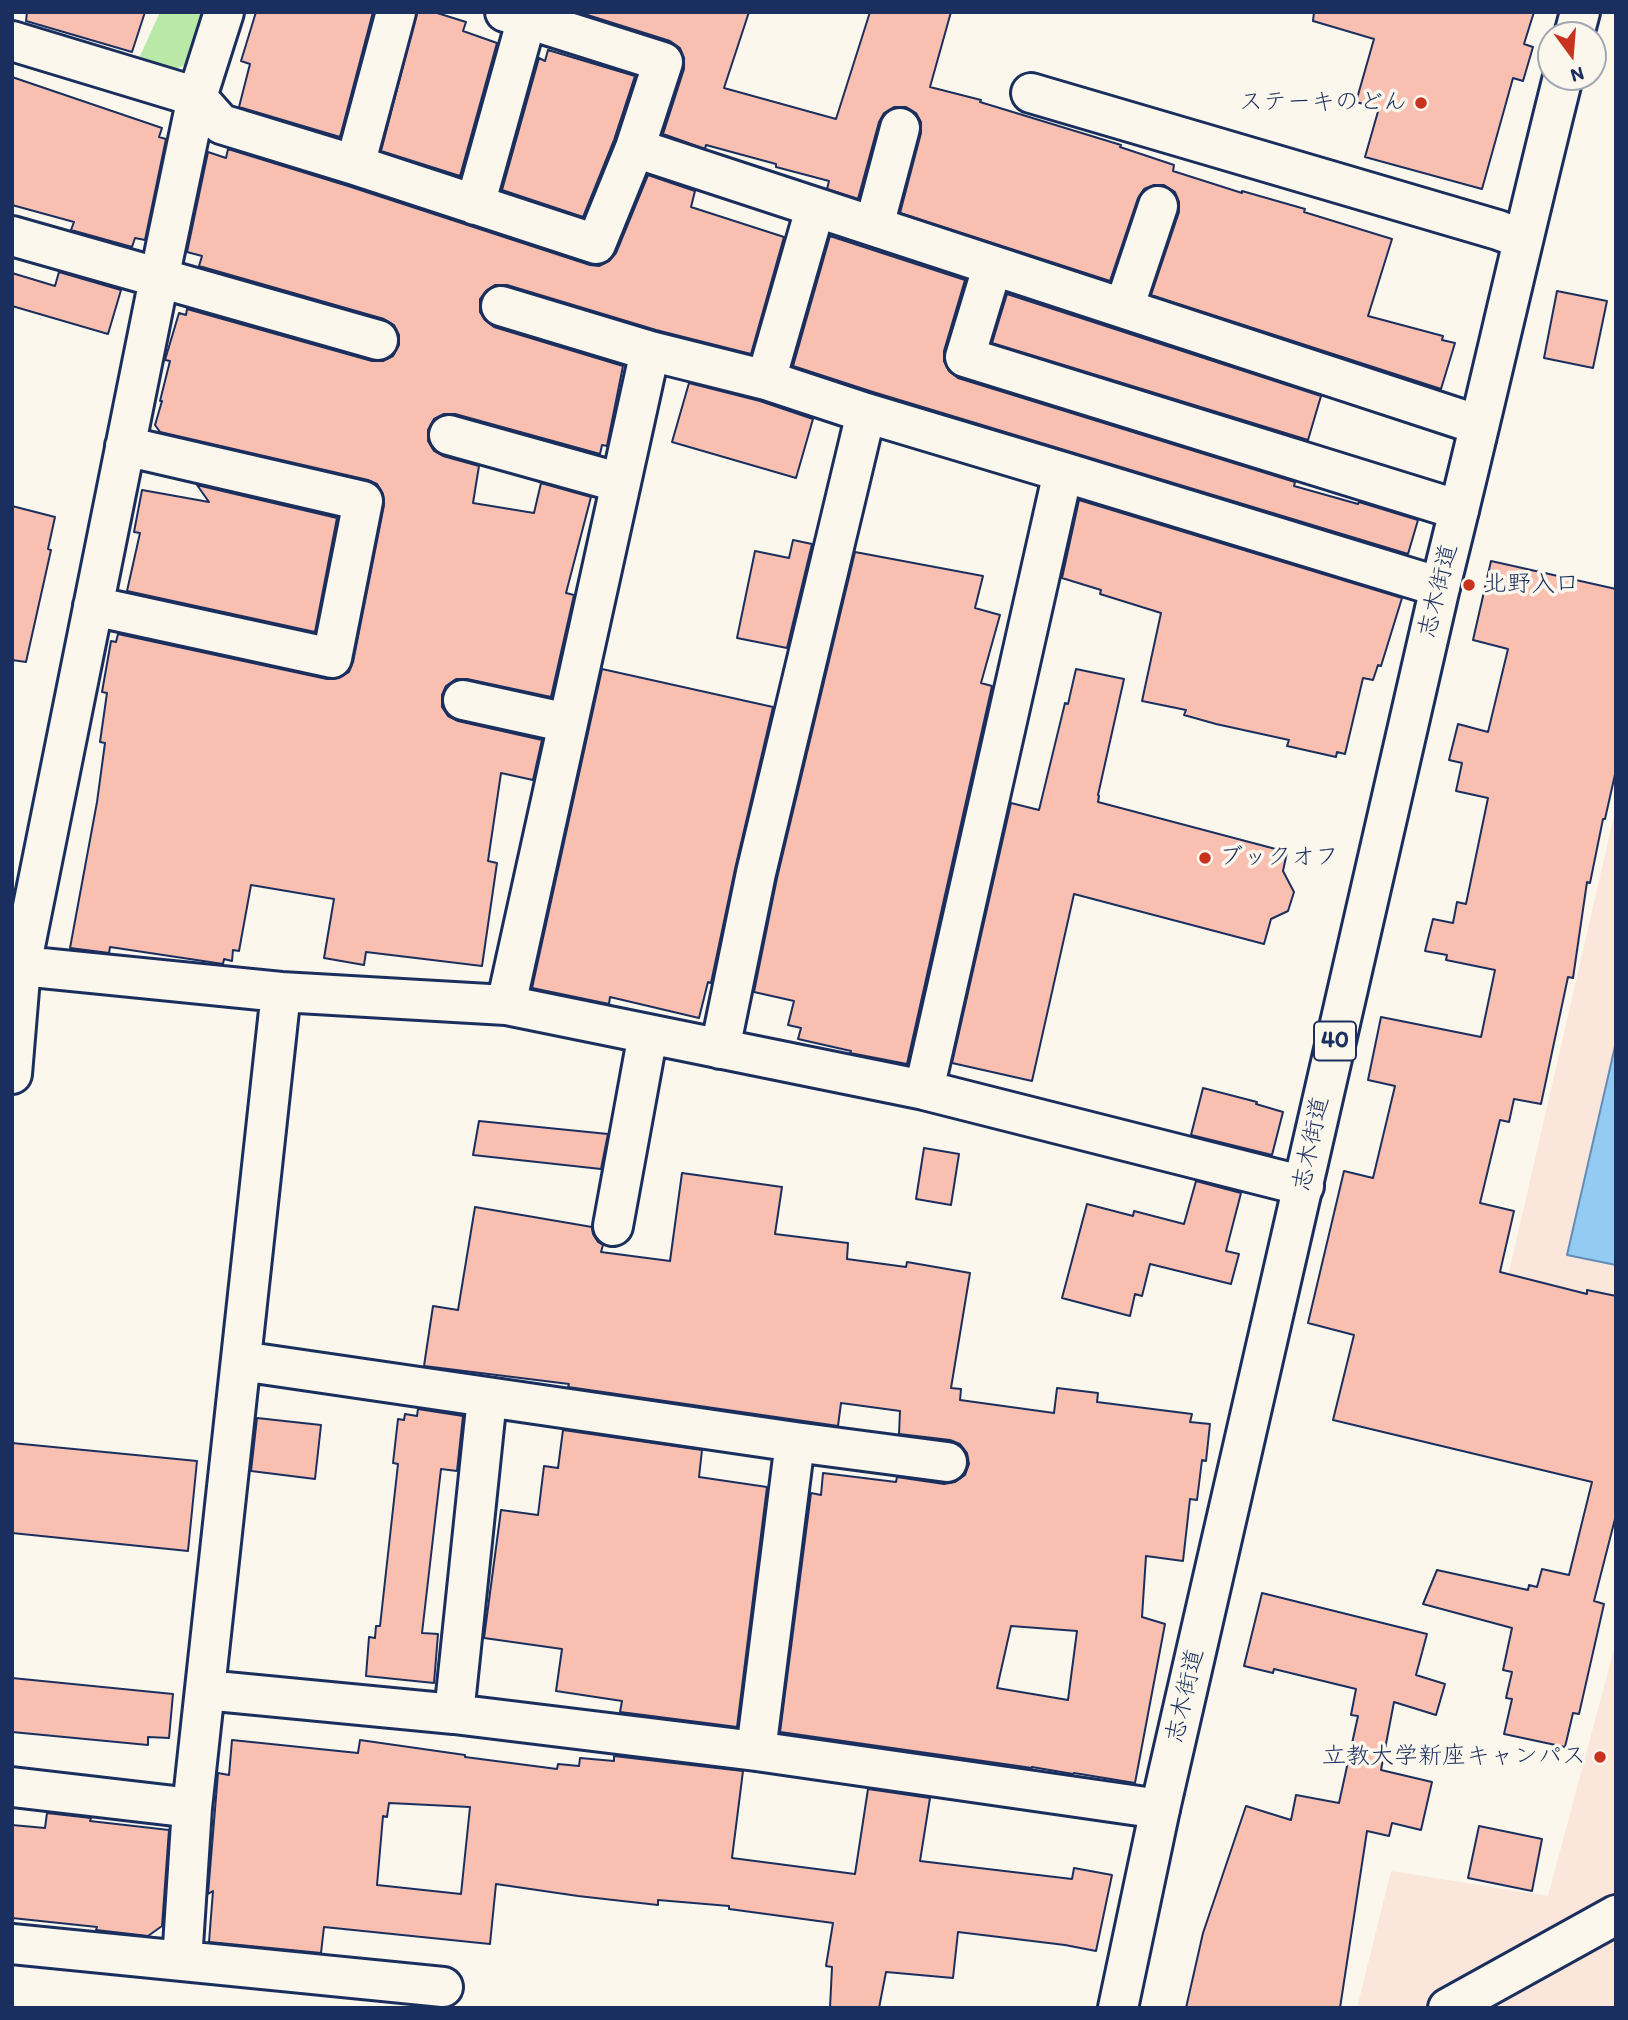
<!DOCTYPE html>
<meta charset="utf-8">
<style>
body{margin:0}
#map{position:relative;width:1628px;height:2020px;overflow:hidden;background:#fbf7ec;font-family:Itim,sans-serif}
canvas{display:block}
.frame{position:absolute;inset:0;border:14px solid #1b2f5e;pointer-events:none}
.north{position:absolute;left:1537px;top:21px;width:70px;height:70px;box-sizing:border-box;background:#fbf7ec;border:2px solid #a1a7b3;border-radius:50%;rotate:164deg;font-size:19px;font-weight:700;line-height:28px;text-align:center;color:#1b2f5e}
.north::after{content:'';display:block;margin:auto;width:24px;height:32px;background:#c8321e;clip-path:polygon(50% 0,100% 100%,50% 72%,0 100%)}
</style>
<div id="map">
<canvas width="1628" height="2020"></canvas>
<div class="frame"></div>
<div class="north">N</div>
</div>
<script>
const ctx = document.querySelector('canvas').getContext('2d');
ctx.lineJoin = 'round';
function fill(path, color) { ctx.fillStyle = color; ctx.fill(path, 'evenodd'); }
function stroke(path, color, width, dash) { ctx.strokeStyle = color; ctx.lineWidth = width; ctx.lineCap = dash ? 'butt' : 'round'; ctx.setLineDash(dash || []); ctx.stroke(path); }
function write(font, color, halo, rows, align = 'center') {
  ctx.font = font + ' Itim,"Klee One",sans-serif'; ctx.lineWidth = 7; ctx.setLineDash([]); ctx.textBaseline = 'middle'; ctx.strokeStyle = halo; ctx.fillStyle = color; for (const [text, x, y, turn = 0] of rows) {
    ctx.save(); ctx.translate(x, y); ctx.rotate((+turn || 0) * Math.PI / 180); ctx.textAlign = isNaN(turn) ? turn : align; if (halo) ctx.strokeText(text, 0, 0); ctx.fillText(text, 0, 0); ctx.restore();
  }
}
fill(new Path2D(`
 M 1616,807 L 1616,1383 L 1492,1346 Z
 M 1616,1642 L 1616,2008 L 1357,2008 L 1391,1871 L 1548,1896 Z`), '#fae6da');
fill(new Path2D(`
 M 160,12 L 208,12 L 195,60 L 166,74 L 136,65 Z`), '#bae8a6');
const water = new Path2D(`
 M 1616,1042 L 1616,1265 L 1567,1255 Z`);
fill(water, '#93cbf2');
stroke(water, '#638db7', 2);
const building = new Path2D(`
 M 27,12 L 145,12 L 132,52 L 26,21 Z
 M 256,12 L 373,12 L 340,137 L 239,107 L 250,64 L 241,61 Z
 M 417,12 L 434,12 L 466,22 L 463,31 L 497,43 L 460,176 L 381,151 Z
 M 578,12 L 749,12 L 724,88 L 836,119 L 870,12 L 951,12 L 930,87 L 981,100 L 980,102 L 1121,145 L 1120,147 L 1174,165 L 1173,171 L 1242,193 L 1242,191 L 1305,209 L 1304,212 L 1392,239 L 1368,316 L 1443,336 L 1442,340 L 1455,343 L 1441,389 L 1151,295 L 1179,212 L 1179,202 L 1175,192 L 1164,185 L 1154,185 L 1144,189 L 1138,198 L 1110,281 L 900,213 L 921,133 L 921,122 L 916,113 L 906,107 L 894,107 L 884,113 L 879,122 L 858,199 L 827,189 L 829,181 L 776,167 L 776,164 L 706,145 L 705,149 L 663,134 L 684,69 L 684,58 L 680,48 L 670,41 Z
 M 1314,12 L 1534,12 L 1524,44 L 1533,47 L 1523,81 L 1513,78 L 1482,189 L 1365,157 L 1379,108 L 1356,102 L 1374,39 L 1313,21 Z
 M 548,50 L 635,76 L 614,140 L 583,217 L 502,190 L 539,58 L 545,61 Z
 M 12,77 L 162,128 L 159,137 L 166,139 L 145,240 L 135,238 L 132,247 L 71,230 L 74,222 L 12,205 Z
 M 228,149 L 348,186 L 590,265 L 599,266 L 609,261 L 616,253 L 648,175 L 695,191 L 691,207 L 784,237 L 751,354 L 656,330 L 507,285 L 495,285 L 486,291 L 480,299 L 480,312 L 485,320 L 494,327 L 623,366 L 607,446 L 602,445 L 600,454 L 455,414 L 444,414 L 434,419 L 428,430 L 428,441 L 434,451 L 443,456 L 479,466 L 473,503 L 534,513 L 541,483 L 591,497 L 566,593 L 574,595 L 551,697 L 467,679 L 456,679 L 446,686 L 442,695 L 442,707 L 448,716 L 458,721 L 542,740 L 533,780 L 501,773 L 488,861 L 497,863 L 482,966 L 366,952 L 364,965 L 324,958 L 334,899 L 251,885 L 239,951 L 233,950 L 232,961 L 224,959 L 223,964 L 110,947 L 109,953 L 70,948 L 97,802 L 105,743 L 100,742 L 107,693 L 102,692 L 111,641 L 116,642 L 118,634 L 327,679 L 339,678 L 349,672 L 353,662 L 384,505 L 383,494 L 377,484 L 368,480 L 160,432 L 155,425 L 162,401 L 160,401 L 170,361 L 165,360 L 179,313 L 186,315 L 187,309 L 372,361 L 383,361 L 393,356 L 399,345 L 399,335 L 394,325 L 384,319 L 199,266 L 202,256 L 187,252 L 208,152 L 226,158 Z
 M 830,236 L 965,280 L 944,351 L 944,361 L 949,371 L 958,378 L 1295,482 L 1294,486 L 1358,504 L 1359,502 L 1418,520 L 1408,554 L 873,392 L 793,366 Z
 M 59,272 L 121,290 L 108,334 L 12,306 L 12,273 L 55,286 Z
 M 1557,291 L 1607,301 L 1593,368 L 1544,358 Z
 M 1007,294 L 1321,396 L 1308,440 L 992,343 Z
 M 689,383 L 760,401 L 813,419 L 796,478 L 672,442 Z
 M 197,485 L 337,518 L 315,632 L 127,591 L 140,533 L 134,532 L 142,490 L 209,502 Z
 M 1079,500 L 1402,598 L 1381,666 L 1378,665 L 1373,680 L 1363,678 L 1345,754 L 1337,752 L 1336,757 L 1287,746 L 1289,740 L 1216,724 L 1184,715 L 1186,710 L 1142,701 L 1161,613 L 1100,594 L 1101,590 L 1062,578 Z
 M 12,506 L 55,517 L 48,549 L 51,550 L 26,662 L 12,660 Z
 M 793,540 L 812,544 L 787,648 L 737,638 L 755,551 L 789,558 Z
 M 855,552 L 983,576 L 975,608 L 1000,615 L 981,683 L 992,686 L 907,1064 L 850,1053 L 851,1051 L 798,1039 L 801,1028 L 788,1025 L 794,1001 L 754,992 L 777,878 Z
 M 1491,561 L 1616,589 L 1616,770 L 1605,819 L 1603,819 L 1590,883 L 1587,882 L 1573,978 L 1568,977 L 1541,1104 L 1514,1099 L 1509,1122 L 1500,1120 L 1480,1203 L 1514,1211 L 1500,1272 L 1587,1294 L 1587,1290 L 1616,1296 L 1616,1515 L 1594,1601 L 1604,1604 L 1579,1714 L 1573,1713 L 1565,1747 L 1504,1734 L 1512,1699 L 1506,1698 L 1512,1672 L 1503,1670 L 1512,1628 L 1423,1604 L 1437,1570 L 1528,1590 L 1529,1585 L 1537,1587 L 1542,1569 L 1569,1575 L 1592,1482 L 1333,1420 L 1354,1335 L 1308,1323 L 1344,1171 L 1373,1178 L 1395,1086 L 1368,1080 L 1381,1017 L 1481,1037 L 1495,970 L 1446,960 L 1447,955 L 1425,951 L 1433,919 L 1453,923 L 1457,902 L 1466,904 L 1488,798 L 1456,791 L 1462,763 L 1449,760 L 1458,724 L 1488,732 L 1508,649 L 1473,640 Z
 M 602,669 L 773,707 L 735,869 L 711,983 L 708,982 L 699,1018 L 610,997 L 609,1004 L 532,988 Z
 M 1076,669 L 1124,679 L 1098,795 L 1099,796 L 1098,802 L 1287,852 L 1283,871 L 1294,892 L 1288,911 L 1271,919 L 1264,944 L 1074,894 L 1032,1081 L 952,1063 L 1011,803 L 1039,810 L 1065,703 L 1068,704 Z
 M 1203,1088 L 1257,1102 L 1256,1104 L 1283,1112 L 1272,1155 L 1191,1135 Z
 M 479,1121 L 608,1134 L 601,1169 L 473,1155 Z
 M 924,1148 L 959,1154 L 951,1205 L 916,1199 Z
 M 682,1173 L 782,1187 L 775,1234 L 848,1243 L 847,1259 L 906,1267 L 907,1262 L 970,1273 L 951,1388 L 961,1389 L 960,1400 L 1054,1413 L 1057,1388 L 1098,1393 L 1097,1402 L 1192,1414 L 1190,1422 L 1210,1424 L 1206,1461 L 1202,1460 L 1197,1500 L 1190,1499 L 1183,1561 L 1146,1556 L 1142,1617 L 1165,1624 L 1135,1783 L 1074,1773 L 1073,1774 L 1032,1767 L 1032,1768 L 780,1732 L 811,1493 L 821,1495 L 823,1473 L 896,1482 L 897,1477 L 944,1484 L 955,1482 L 965,1475 L 969,1464 L 967,1453 L 960,1444 L 950,1440 L 899,1434 L 900,1411 L 841,1403 L 838,1426 L 568,1387 L 569,1384 L 424,1366 L 433,1306 L 458,1310 L 475,1207 L 592,1227 L 593,1234 L 598,1242 L 603,1245 L 601,1252 L 670,1261 ZM 1011,1626 L 1077,1631 L 1068,1700 L 997,1688 Z
 M 1196,1181 L 1241,1193 L 1226,1251 L 1239,1254 L 1231,1284 L 1150,1264 L 1142,1296 L 1135,1294 L 1130,1316 L 1062,1298 L 1087,1204 L 1133,1216 L 1134,1211 L 1184,1224 Z
 M 418,1409 L 463,1416 L 457,1471 L 441,1469 L 422,1633 L 438,1634 L 434,1683 L 366,1676 L 369,1637 L 375,1638 L 376,1626 L 380,1626 L 398,1464 L 393,1463 L 398,1419 L 404,1420 L 405,1414 L 417,1416 Z
 M 257,1418 L 321,1425 L 315,1479 L 251,1471 Z
 M 563,1430 L 702,1450 L 699,1477 L 767,1487 L 737,1727 L 620,1712 L 622,1701 L 556,1691 L 562,1649 L 484,1638 L 501,1510 L 538,1515 L 544,1466 L 558,1468 Z
 M 12,1443 L 197,1461 L 188,1551 L 12,1533 Z
 M 1262,1593 L 1427,1634 L 1416,1675 L 1445,1684 L 1436,1715 L 1394,1702 L 1381,1770 L 1432,1782 L 1421,1830 L 1392,1823 L 1389,1836 L 1367,1831 L 1340,2008 L 1186,2008 L 1203,1933 L 1246,1806 L 1291,1820 L 1296,1795 L 1339,1803 L 1358,1716 L 1351,1715 L 1356,1689 L 1274,1669 L 1273,1673 L 1244,1666 Z
 M 12,1678 L 173,1694 L 169,1738 L 148,1737 L 148,1745 L 12,1732 Z
 M 232,1740 L 358,1753 L 360,1740 L 465,1755 L 465,1757 L 557,1769 L 558,1764 L 579,1766 L 580,1758 L 614,1761 L 614,1756 L 743,1771 L 732,1858 L 855,1874 L 868,1789 L 930,1798 L 920,1861 L 1072,1879 L 1074,1868 L 1112,1875 L 1096,1951 L 1065,1945 L 958,1932 L 953,1978 L 886,1972 L 879,2008 L 830,2008 L 832,1967 L 826,1966 L 833,1923 L 729,1909 L 729,1906 L 658,1900 L 658,1905 L 578,1896 L 496,1884 L 490,1944 L 324,1927 L 321,1953 L 209,1942 L 213,1891 L 208,1894 L 218,1773 L 229,1775 ZM 389,1803 L 470,1807 L 461,1894 L 377,1885 L 383,1816 L 387,1817 Z
 M 47,1813 L 91,1818 L 90,1821 L 169,1830 L 162,1926 L 148,1936 L 96,1930 L 97,1927 L 12,1918 L 12,1825 L 45,1828 Z
 M 1479,1826 L 1542,1839 L 1532,1891 L 1468,1878 Z`);
fill(building, '#f9bfb1');
stroke(building, '#1b2f5e', 2);
const minor = new Path2D(`
 M 505,12 L 663,62 L 635,148 C 916,243 1198,332 1479,425
 M 12,41 L 197,97 L 221,124 L 355,165 L 596,244 L 635,148
 M 1031,93 L 1498,230 L 1522,239
 M 355,165 L 396,12
 M 475,205 L 527,18
 M 874,226 L 900,128
 M 12,236 L 378,340
 M 992,268 L 965,357 L 1459,510
 M 501,306 L 650,351
 M 1124,308 L 1158,206
 M 766,380 L 866,413 L 1063,472 L 924,1090
 M 449,435 L 621,483
 M 1063,472 L 1440,587
 M 93,606 L 332,658 L 363,501 L 125,446
 M 463,700 L 568,723
 M 12,965 L 281,992 L 506,1005 L 924,1090 L 1304,1186
 M 506,1005 L 650,351 L 766,380 L 815,209
 M 720,1049 L 756,873 L 866,413
 M 12,1074 L 21,966 L 159,279 L 197,97 L 224,12
 M 613,1226 L 648,1034
 M 241,1361 L 795,1442 L 756,1751
 M 795,1442 L 947,1462
 M 205,1690 L 454,1714 L 756,1751 L 1160,1809
 M 454,1714 L 487,1398
 M 12,1787 L 192,1808 L 281,992
 M 12,1944 L 443,1987
 M 182,1961 L 192,1808
 M 1448,2008 L 1616,1915`);
const major = new Path2D(`
 M 1574,35 L 1580,12
 M 1118,2008 L 1160,1809 L 1440,587 C 1483,417 1520,247 1563,77`);
stroke(minor, '#1b2f5e', 44);
stroke(major, '#1b2f5e', 44);
stroke(minor, '#fbf7ec', 38);
stroke(major, '#fbf7ec', 38);
for (const [x, y, r, color] of [
 [1421,103,7,"#c8321e"],
 [1469,585,7,"#c8321e"],
 [1205,858,7,"#c8321e"],
 [1600,1757,7,"#c8321e"]
]) { const dot = new Path2D(); dot.arc(x, y, r, 0, 2 * Math.PI); ctx.fillStyle = color; ctx.fill(dot); stroke(dot, '#fbf7ec', 2.5); }
for (const [x, y, w] of [
 [1335,1041,42]
]) { const box = new Path2D(); box.roundRect(x - w / 2, y - 19.5, w, 39, 5); ctx.fillStyle = '#fbf7ec'; ctx.fill(box); stroke(box, '#1b2f5e', 2); }
write('bold 23px', '#1b2f5e', null, [
 ["40",1335,1041]
]);
write('24px', '#1b2f5e', '#fbf7ec', [
 ["ステーキのどん",1407,103],
 ["北野入口",1483,585,"left"],
 ["ブックオフ",1219,858,"left"],
 ["立教大学新座キャンパス",1586,1757]
], 'right');
write('24px', '#1b2f5e', '#fbf7ec', [
 ["志木街道",1439,591,-76],
 ["志木街道",1312,1144,-78],
 ["志木街道",1186,1696,-77]
]);
</script>
